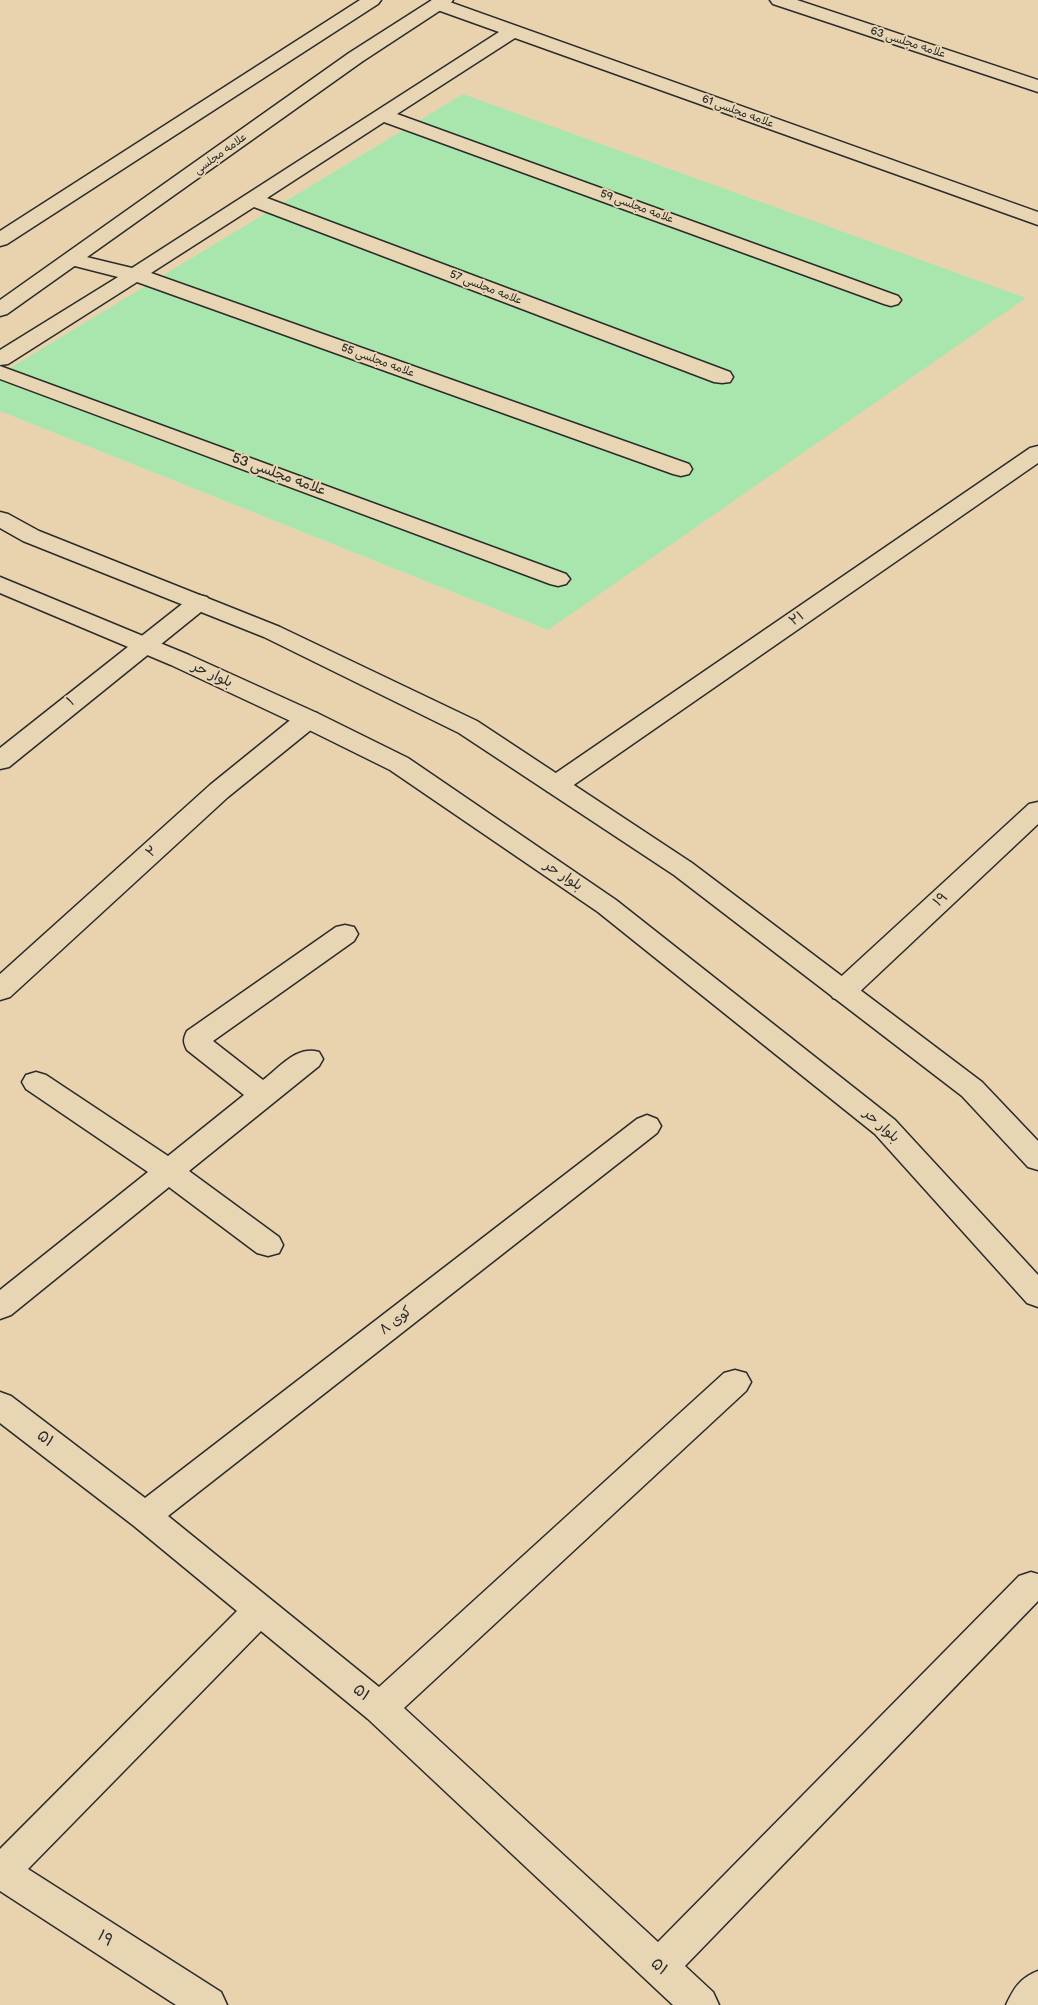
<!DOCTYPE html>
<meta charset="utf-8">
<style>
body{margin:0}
canvas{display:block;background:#e9d3af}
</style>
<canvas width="1038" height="2005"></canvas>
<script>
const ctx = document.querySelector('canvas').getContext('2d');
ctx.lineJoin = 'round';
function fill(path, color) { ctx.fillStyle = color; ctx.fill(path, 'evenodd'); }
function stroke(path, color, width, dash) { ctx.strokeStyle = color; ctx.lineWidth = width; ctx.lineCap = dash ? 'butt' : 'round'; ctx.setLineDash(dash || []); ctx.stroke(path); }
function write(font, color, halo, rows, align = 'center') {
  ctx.font = font + ' "Balsamiq Sans","Playpen Sans Arabic",sans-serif'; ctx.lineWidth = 4; ctx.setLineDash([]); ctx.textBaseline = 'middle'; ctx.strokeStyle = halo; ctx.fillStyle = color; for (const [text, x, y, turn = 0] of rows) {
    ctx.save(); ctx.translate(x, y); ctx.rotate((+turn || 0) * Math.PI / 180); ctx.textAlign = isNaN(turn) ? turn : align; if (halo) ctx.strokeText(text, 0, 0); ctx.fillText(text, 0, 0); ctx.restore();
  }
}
fill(new Path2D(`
 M 463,94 L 1026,298 L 548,630 L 0,411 L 0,374 Z`), '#a8e6ad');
const minor = new Path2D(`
 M 432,0 L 444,0 L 1038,212 L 1038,225 L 515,38 L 397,114 L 898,296 L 901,300 L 898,304 L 891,306 L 884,304 L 384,122 L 267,198 L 730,372 L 733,377 L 730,382 L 722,383 L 714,382 L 254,207 L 151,273 L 689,464 L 692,469 L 689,474 L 681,476 L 673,474 L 137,282 L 8,364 L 0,365 L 0,350 L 118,277 L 67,264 L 64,260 L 67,256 L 74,254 L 132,268 L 499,32 L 432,8 L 429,4 Z
 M 770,0 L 797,0 L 1038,80 L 1038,92 L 773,4 Z
 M 0,366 L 566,574 L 570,579 L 566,584 L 558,586 L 550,584 L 0,379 Z
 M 1038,446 L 1038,463 L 565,791 L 556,793 L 547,791 L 543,785 L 547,779 L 1030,448 Z
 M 199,595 L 207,597 L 211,602 L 207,607 L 9,767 L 0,769 L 0,748 L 191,597 Z
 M 308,711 L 317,713 L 320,719 L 317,725 L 228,797 L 10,997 L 0,1000 L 0,974 L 210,785 L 299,713 Z
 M 1038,802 L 1038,824 L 853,998 L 843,1001 L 833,998 L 829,991 L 833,984 L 1029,804 Z
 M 345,925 L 354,927 L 358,934 L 354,941 L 213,1041 L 263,1080 C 280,1067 297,1045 319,1052 L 323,1059 L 319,1066 L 189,1171 L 279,1237 L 283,1245 L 279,1253 L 268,1256 L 257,1253 L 169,1187 L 11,1315 L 0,1319 L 0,1290 L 148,1172 L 26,1089 L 22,1082 L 26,1075 L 36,1072 L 46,1075 L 168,1156 L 244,1095 L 187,1050 C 183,1042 183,1039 187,1031 L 336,927 Z
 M 647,1115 L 657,1119 L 661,1126 L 657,1133 L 168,1516 L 379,1687 L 724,1373 L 735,1370 L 746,1373 L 751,1382 L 746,1391 L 404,1708 L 658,1942 L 1019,1576 L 1031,1572 L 1038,1574 L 1038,1601 L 685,1966 L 713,1992 L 719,2005 L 673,2005 L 368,1719 L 261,1631 L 28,1869 L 221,1992 L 227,2005 L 176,2005 L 0,1891 L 0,1849 L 237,1611 L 134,1526 L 0,1423 L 0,1392 L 11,1396 L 145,1498 L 637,1119 Z
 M 1038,1971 L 1038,2005 L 1006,2005 C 1014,1988 1020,1978 1038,1971 Z`);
const major = new Path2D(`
 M 360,0 L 381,0 L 378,4 L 7,244 L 0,246 L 0,231 Z
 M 432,0 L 453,0 L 450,4 L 363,61 L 7,314 L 0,316 L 0,300 L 349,53 Z
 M 0,512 L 8,514 L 39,531 L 280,627 L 477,721 L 692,863 L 982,1082 L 1038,1141 L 1038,1170 L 1028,1167 L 962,1096 L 674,875 L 459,733 L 264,637 L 23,541 L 0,528 Z
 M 0,577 L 189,655 L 317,713 L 408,758 L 616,900 L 895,1120 L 1038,1275 L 1038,1307 L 1027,1303 L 875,1134 L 598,912 L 390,770 L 299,725 L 171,665 L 0,593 Z`);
stroke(minor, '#2b2b2b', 3);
stroke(major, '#2b2b2b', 3);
fill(minor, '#e7d5b3');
fill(major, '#e7d5b3');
write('11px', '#2b2b2b', '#e7d5b3', [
 ["علامه مجلسی 63",908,43,18],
 ["علامه مجلسی 61",738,112,20],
 ["علامه مجلسی",221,154,-36],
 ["علامه مجلسی 59",637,207,20],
 ["علامه مجلسی 57",486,288,21],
 ["علامه مجلسی 55",378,361,20]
]);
write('14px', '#2b2b2b', '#e7d5b3', [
 ["علامه مجلسی 53",279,475,20],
 ["۲۱",797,619,-35],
 ["بلوار حر",212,675,25],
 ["۱",71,702,-39],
 ["۲",152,852,-42],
 ["بلوار حر",563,876,34],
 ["۱۹",941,900,-43],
 ["بلوار حر",881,1126,42],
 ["کوی ۸",396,1321,-38]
]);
write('16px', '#2b2b2b', '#e7d5b3', [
 ["۵۱",45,1439,38],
 ["۵۱",361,1693,39],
 ["۱۹",105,1939,33],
 ["۵۱",659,1967,43]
]);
</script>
